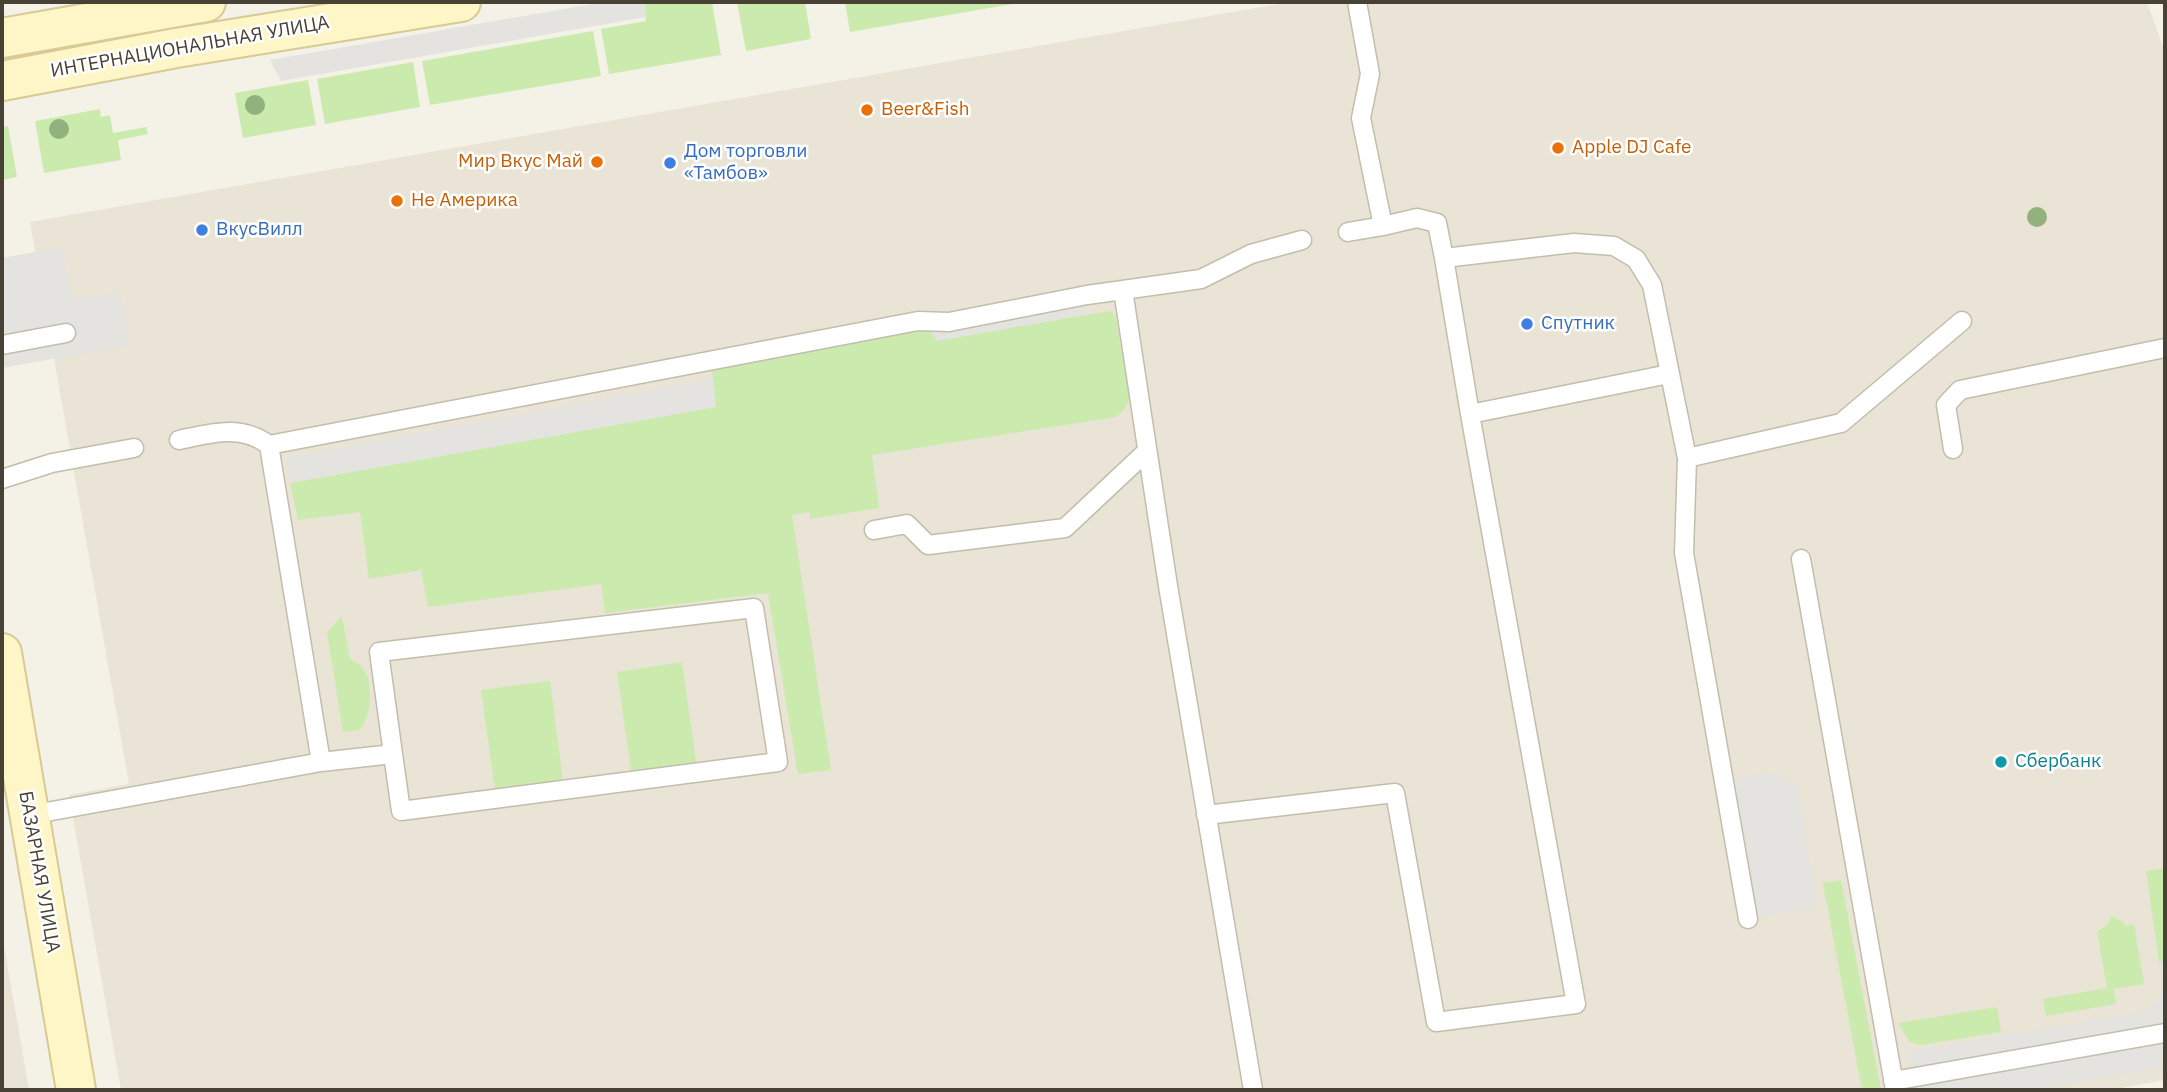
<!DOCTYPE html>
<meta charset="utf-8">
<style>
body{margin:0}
#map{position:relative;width:2167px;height:1092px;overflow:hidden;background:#f4f1e7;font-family:"IBM Plex Sans",sans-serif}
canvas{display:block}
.frame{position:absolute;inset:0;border:4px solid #484236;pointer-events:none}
</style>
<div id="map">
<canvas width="2167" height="1092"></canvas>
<div class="frame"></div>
</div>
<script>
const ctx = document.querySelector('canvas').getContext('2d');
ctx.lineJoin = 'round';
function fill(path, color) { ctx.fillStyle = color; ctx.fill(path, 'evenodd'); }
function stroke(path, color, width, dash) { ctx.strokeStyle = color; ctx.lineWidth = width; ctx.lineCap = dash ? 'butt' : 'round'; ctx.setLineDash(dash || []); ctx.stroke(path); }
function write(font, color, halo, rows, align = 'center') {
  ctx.font = font + ' "IBM Plex Sans",sans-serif'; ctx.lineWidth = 5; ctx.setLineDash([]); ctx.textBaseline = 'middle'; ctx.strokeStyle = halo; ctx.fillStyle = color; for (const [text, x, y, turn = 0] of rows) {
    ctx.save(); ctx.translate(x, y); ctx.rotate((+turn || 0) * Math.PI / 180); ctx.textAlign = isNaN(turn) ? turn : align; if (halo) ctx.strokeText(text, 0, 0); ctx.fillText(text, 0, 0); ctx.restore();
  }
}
fill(new Path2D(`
 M 1290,2 L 2147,2 L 2165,53 L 2165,1080 L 2111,1090 L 121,1090 L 69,795 L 129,784 L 30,222 Z
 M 2,935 L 29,1090 L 2,1090 Z`), '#e9e4d5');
fill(new Path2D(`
 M 648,2 L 712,2 L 721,55 L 609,74 L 601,29 L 646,21 L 644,3 Z
 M 737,2 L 805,2 L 811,39 L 746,51 Z
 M 845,2 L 1024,2 L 850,32 Z
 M 593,31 L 601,76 L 430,105 L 422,61 Z
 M 413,62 L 420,107 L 325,124 L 317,79 Z
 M 308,80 L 316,125 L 243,138 L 235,93 Z
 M 100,109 L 101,117 L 110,115 L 113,133 L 146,127 L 148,134 L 118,140 L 121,160 L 44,173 L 35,121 Z
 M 8,126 L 17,177 L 2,180 L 2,127 Z
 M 1110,311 L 1115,315 L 1130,398 L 1125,409 L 1116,417 L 872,455 L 879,508 L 810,519 L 809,512 L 792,515 L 831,770 L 798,774 L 768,593 L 605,613 L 601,584 L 428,607 L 421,570 L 369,579 L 360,512 L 298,520 L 290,483 L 715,407 L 712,369 L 920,329 L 930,330 L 937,340 Z
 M 342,616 L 350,659 C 353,661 357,663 360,665 C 375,679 372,715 360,730 L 343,732 L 327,632 Z
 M 682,662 L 696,762 L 631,771 L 617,672 Z
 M 550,681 L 563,781 L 495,790 L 481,690 Z
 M 2165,868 L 2165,961 L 2159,962 L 2146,871 Z
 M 1841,880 L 1881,1090 L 1862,1090 L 1823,883 Z
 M 2112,916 L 2123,922 L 2125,926 L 2134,924 L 2144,984 L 2114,989 L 2116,1004 L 2046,1016 L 2043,999 L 2107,988 L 2097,931 L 2106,926 Z
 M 1997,1007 L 2001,1032 L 1921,1045 L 1910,1042 L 1898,1023 Z`), '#cbebae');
fill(new Path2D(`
 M 604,2 L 643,2 L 646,17 L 281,81 L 270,60 Z
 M 62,247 L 72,300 L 120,292 L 130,345 L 2,368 L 2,258 Z
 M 1086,301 L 1089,314 L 937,341 L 930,330 Z
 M 713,379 L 716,407 L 290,483 L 286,458 Z
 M 1768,772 L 1797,786 L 1817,907 L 1739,920 L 1716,781 Z
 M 2165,961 L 2165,1066 L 2032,1090 L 1916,1090 L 1909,1051 L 2136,1014 L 2147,1010 L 2158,1001 L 2162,982 L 2159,962 Z`), '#e5e3df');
const lane = new Path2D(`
 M 1383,226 L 1417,218 L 1437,223 L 1444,258 L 1574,243 L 1614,246 L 1636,259 L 1652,285 L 1687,458 L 1841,423 L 1962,321
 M 1348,232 L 1383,226 L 1361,118 L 1370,74 L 1357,2
 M 1444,258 L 1470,414
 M 2,345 L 66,333
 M 179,440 C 212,433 241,424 269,445
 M 1953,449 L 1946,405 L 1960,390 L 2165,348
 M 1687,458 L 1684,553 L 1748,919
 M 2,479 L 52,463 L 134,448
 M 874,530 L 907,524 L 928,545 L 1065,528 L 1147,451
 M 1801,559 L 1895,1090
 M 321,762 L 393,754 L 379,652 L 754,608 L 778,762 L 401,811 L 393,754
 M 30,815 L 321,762 L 269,445 L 918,321 L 949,322 L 1087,295 L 1123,290
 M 1206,815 L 1395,793 L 1436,1022 L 1576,1004 L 1470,414 L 1669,374
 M 1893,1081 L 2165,1033
 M 1253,1090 L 1168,586 L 1123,290 L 1201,279 L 1251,254 L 1302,240`);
const secondary = new Path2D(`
 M 2,38 L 206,2
 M 2,81 L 176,48 L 461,2
 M 2,653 L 76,1090`);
stroke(lane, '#c3bdac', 21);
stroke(secondary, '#d7ca95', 42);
stroke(lane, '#fff', 18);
stroke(secondary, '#fff6c7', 38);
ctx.fillStyle = '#91b17d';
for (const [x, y] of [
 [255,105],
 [59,129],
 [2037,217]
]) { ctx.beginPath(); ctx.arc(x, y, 10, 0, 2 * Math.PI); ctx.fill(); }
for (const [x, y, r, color] of [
 [867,110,7,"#e8710a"],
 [1558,148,7,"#e8710a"],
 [597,162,7,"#e8710a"],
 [670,163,7,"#3f7fe0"],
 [397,201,7,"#e8710a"],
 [202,230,7,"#3f7fe0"],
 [1527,324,7,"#3f7fe0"],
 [2001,762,7,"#0f9aa8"]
]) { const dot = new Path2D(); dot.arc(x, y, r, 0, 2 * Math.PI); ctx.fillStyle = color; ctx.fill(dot); stroke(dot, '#fff', 2.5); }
write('19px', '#484236', '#fff', [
 ["ИНТЕРНАЦИОНАЛЬНАЯ УЛИЦА",190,47,-10],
 ["БАЗАРНАЯ УЛИЦА",39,872,80]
]);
write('19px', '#c56008', '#fff', [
 ["Beer&Fish",881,110],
 ["Apple DJ Cafe",1572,148],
 ["Мир Вкус Май",583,162,"right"],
 ["Не Америка",411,201]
], 'left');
write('19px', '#366cbe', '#fff', [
 ["Дом торговли",684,152],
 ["«Тамбов»",684,174],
 ["ВкусВилл",216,230],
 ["Спутник",1541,324]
], 'left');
write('19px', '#0d838f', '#fff', [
 ["Сбербанк",2015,762]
], 'left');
</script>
